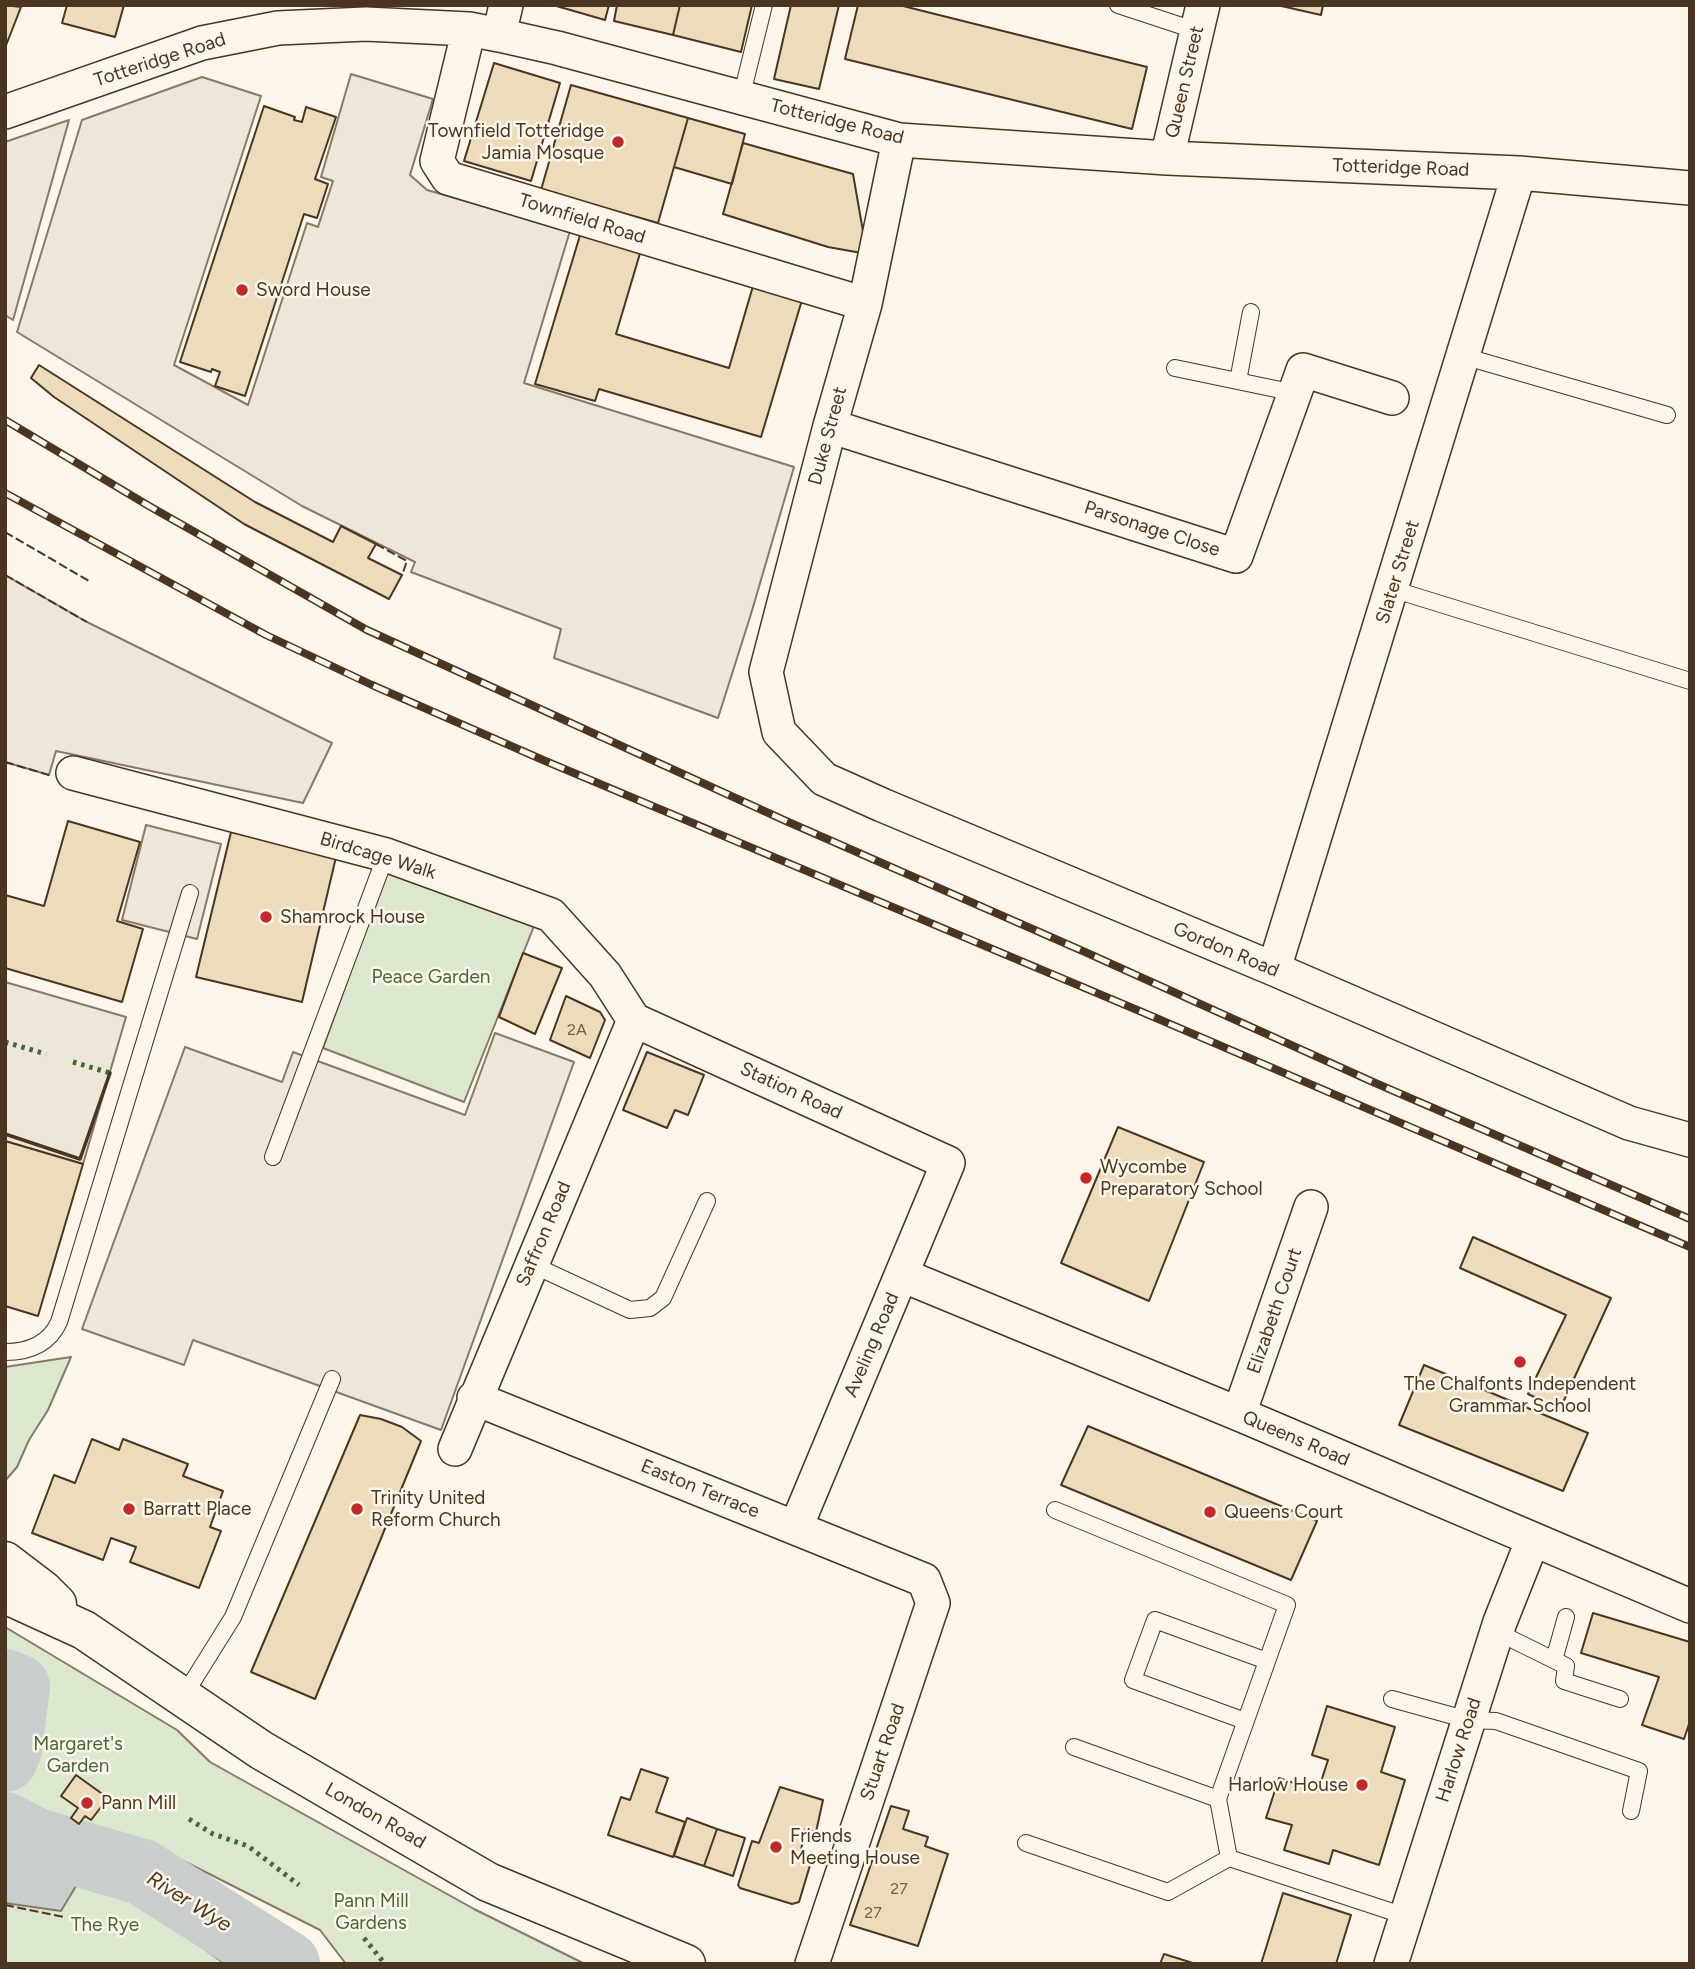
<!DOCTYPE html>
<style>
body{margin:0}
#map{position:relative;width:1695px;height:1969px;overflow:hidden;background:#fbf6e9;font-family:Figtree,sans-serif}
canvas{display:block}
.frame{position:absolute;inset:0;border:7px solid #4a3520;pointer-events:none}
</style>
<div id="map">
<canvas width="1695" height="1969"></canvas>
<div class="frame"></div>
</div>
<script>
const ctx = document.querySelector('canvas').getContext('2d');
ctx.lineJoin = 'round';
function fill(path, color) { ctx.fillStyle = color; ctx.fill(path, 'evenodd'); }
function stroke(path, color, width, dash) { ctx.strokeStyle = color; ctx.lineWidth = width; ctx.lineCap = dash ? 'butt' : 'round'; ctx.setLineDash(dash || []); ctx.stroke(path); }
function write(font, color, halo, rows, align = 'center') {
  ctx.font = font + ' Figtree,sans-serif'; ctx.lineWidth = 5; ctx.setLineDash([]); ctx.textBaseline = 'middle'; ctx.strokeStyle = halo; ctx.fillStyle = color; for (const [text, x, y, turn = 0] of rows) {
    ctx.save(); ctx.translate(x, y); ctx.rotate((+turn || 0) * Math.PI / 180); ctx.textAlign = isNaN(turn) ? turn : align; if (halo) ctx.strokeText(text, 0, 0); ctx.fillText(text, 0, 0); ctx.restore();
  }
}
const green = new Path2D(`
 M 387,871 L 534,926 L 464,1102 L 323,1048 Z
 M 71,1357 L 48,1410 L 29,1440 L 17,1467 L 5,1481 L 5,1367 Z
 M 5,1627 L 177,1730 L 210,1762 L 474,1909 L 585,1964 L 346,1964 L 320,1930 L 150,1844 L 132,1890 L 136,1900 L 225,1964 L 5,1964 Z`);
fill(green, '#dce7d0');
stroke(green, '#887966', 2);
const parking = new Path2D(`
 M 351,74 L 433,99 L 410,175 L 427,190 L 570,231 L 524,383 L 794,467 L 751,614 L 718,718 L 554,658 L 561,629 L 411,572 L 415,562 L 302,506 L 17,332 L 82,120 L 202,77 L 261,96 L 174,365 L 248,405 L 307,223 L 318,227 L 333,181 L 321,177 Z
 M 69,120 L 13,320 L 5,315 L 5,142 Z
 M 5,575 L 87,622 L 332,743 L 303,803 L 56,751 L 49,775 L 5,762 Z
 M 146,825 L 221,844 L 197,939 L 122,920 Z
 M 5,982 L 126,1017 L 83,1164 L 5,1141 Z
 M 495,1033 L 574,1062 L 441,1430 L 193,1340 L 184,1365 L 82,1329 L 185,1047 L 282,1082 L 293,1052 L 465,1115 Z`);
fill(parking, '#ede7d9');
stroke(parking, '#887966', 2);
const water = new Path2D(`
 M 24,1811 L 46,1816 L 94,1856 L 61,1911 L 5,1903 L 5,1863 L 14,1848 L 10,1838 L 10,1821 L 15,1814 Z`);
fill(water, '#c9cecd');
stroke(water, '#887966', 2);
stroke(new Path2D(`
 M 5,1682 L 17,1687 L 9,1749 L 5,1759
 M 5,1825 L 36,1841 L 142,1872 L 287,1964`), '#c9cecd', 66);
const building = new Path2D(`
 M 5,5 L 21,7 L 5,48 Z
 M 67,5 L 124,5 L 115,37 L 62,23 Z
 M 553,5 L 609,5 L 605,20 Z
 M 617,5 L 680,5 L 673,35 L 614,21 Z
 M 680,5 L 752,5 L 741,52 L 673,35 Z
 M 791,5 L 839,5 L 819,89 L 774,79 Z
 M 858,5 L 899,5 L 1147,67 L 1132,129 L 845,59 Z
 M 1277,5 L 1323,5 L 1321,15 Z
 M 494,63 L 560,83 L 531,181 L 464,161 Z
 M 571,85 L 688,118 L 658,223 L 541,190 Z
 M 264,106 L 295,117 L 294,120 L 302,122 L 306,107 L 336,117 L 315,179 L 328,184 L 317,218 L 304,214 L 245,396 L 215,386 L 220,372 L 212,369 L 211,372 L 180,362 Z
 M 688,118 L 745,134 L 732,184 L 674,167 Z
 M 743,143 L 853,174 L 867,254 L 828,247 L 723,214 Z
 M 581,232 L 641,250 L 616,334 L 729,368 L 753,286 L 802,300 L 761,437 L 599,389 L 595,401 L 535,384 Z
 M 39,365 L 255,502 L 333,542 L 341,526 L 376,544 L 368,558 L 402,575 L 389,599 L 244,524 L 54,397 L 31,378 Z
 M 68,821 L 140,842 L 117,921 L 143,929 L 122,1002 L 5,968 L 5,895 L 44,906 Z
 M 231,832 L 336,857 L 302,1002 L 196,977 Z
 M 523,953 L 562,968 L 535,1034 L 499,1017 Z
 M 566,996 L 600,1012 L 605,1020 L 590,1058 L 550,1040 Z
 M 647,1052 L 704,1075 L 688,1115 L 675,1110 L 667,1128 L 623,1110 Z
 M 1118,1127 L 1204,1162 L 1149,1301 L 1061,1263 Z
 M 5,1141 L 83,1164 L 38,1316 L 5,1306 Z
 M 1473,1237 L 1611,1298 L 1560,1409 L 1528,1394 L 1566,1315 L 1460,1268 Z
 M 1424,1365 L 1588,1433 L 1563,1491 L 1399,1425 Z
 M 360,1415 L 381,1419 L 402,1427 L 421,1441 L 315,1699 L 251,1672 Z
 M 1088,1426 L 1317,1521 L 1291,1580 L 1061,1485 Z
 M 92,1439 L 119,1450 L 123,1439 L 188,1464 L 183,1476 L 223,1491 L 210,1527 L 221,1531 L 199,1588 L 130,1562 L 136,1547 L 111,1538 L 103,1560 L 32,1533 L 54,1475 L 75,1483 Z
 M 1593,1613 L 1690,1642 L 1690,1721 L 1684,1739 L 1642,1725 L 1659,1677 L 1581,1653 Z
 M 1327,1706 L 1395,1727 L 1381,1772 L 1405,1780 L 1379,1865 L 1333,1850 L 1329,1864 L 1284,1850 L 1292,1825 L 1266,1818 L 1279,1778 L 1318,1791 L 1328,1760 L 1312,1755 Z
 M 641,1769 L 668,1778 L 656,1812 L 685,1822 L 673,1857 L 608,1835 L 621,1797 L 630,1800 Z
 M 76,1775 L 108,1798 L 91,1820 L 85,1816 L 79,1824 L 71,1818 L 78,1808 L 61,1796 Z
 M 780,1787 L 823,1800 L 816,1832 L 805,1830 L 801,1850 L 805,1860 L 811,1862 L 799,1902 L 792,1904 L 740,1888 L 738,1885 L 752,1841 L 759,1843 Z
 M 891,1806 L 909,1811 L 903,1829 L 928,1837 L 925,1846 L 948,1854 L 918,1946 L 850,1925 Z
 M 687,1818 L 717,1829 L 704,1866 L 674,1856 Z
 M 717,1829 L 745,1838 L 733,1876 L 704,1866 Z
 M 1283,1893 L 1351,1915 L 1336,1964 L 1261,1964 Z
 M 1164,1954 L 1196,1964 L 1160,1964 Z`);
fill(building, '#ecdcbc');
stroke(building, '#4a3520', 2);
const service = new Path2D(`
 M 1118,5 L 1197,31
 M 741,98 L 764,5
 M 1463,356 L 1667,415
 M 1175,368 L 1295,393
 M 1238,381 L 1251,312
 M 1392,589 L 1690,681
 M 273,1157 L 386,855
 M 531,1264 L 630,1310 L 650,1308 L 663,1298 L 707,1201
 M 5,1352 C 29,1352 49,1344 59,1322 L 190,893
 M 1055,1510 L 1287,1605 L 1218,1799 L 1229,1858
 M 1497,1632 L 1566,1666 L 1564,1681 L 1620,1699
 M 1554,1660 L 1566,1617
 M 183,1697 L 233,1617 L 332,1379
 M 1392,1699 L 1468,1720 L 1496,1721 L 1639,1771 L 1631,1811
 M 1245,1721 L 1133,1680 L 1155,1620 L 1267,1661
 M 1074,1747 L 1218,1799
 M 1026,1843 L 1168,1892 L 1229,1858 L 1405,1916`);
const minor = new Path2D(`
 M 469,29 L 437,161 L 448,178 L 865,304
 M 499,35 L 506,5
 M 5,112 L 202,43 L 278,28 L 366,24 L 469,29 L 499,35 L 557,48 L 899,140 L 1167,158 L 1519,173 L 1690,188
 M 899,140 L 865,304 L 830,426 L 766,672 L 779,732 L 824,779 L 882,805 L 1274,969 L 1629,1123 L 1690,1140
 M 1167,158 L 1203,5
 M 830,426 L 1236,556 L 1303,370 L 1392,398
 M 73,773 L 386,855 L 551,915 L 605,975 L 634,1020
 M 1274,969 L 1519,173
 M 634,1020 L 948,1163 L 796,1527
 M 902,1275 L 1239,1414 L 1690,1606
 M 474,1398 L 924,1580 L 933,1603 L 812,1964
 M 1239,1414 L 1311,1207
 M 455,1449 L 634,1020
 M 1391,1964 L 1500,1622 L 1533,1539`);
const primary = new Path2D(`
 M 5,1561 L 43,1590 L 57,1604
 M 5,1594 L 84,1630 L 261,1750 L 488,1882 L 686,1964`);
stroke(service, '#4a3520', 18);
stroke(minor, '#4a3520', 36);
stroke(primary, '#4a3520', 41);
stroke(service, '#fbf6e9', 16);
stroke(minor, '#fbf6e9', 33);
stroke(primary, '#fbf6e9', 38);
const rail = new Path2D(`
 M 5,420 L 149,506 L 367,630 L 786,821 L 1085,952 L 1373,1082 L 1690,1219
 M 5,493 L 266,635 L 372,685 L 543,760 L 1142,1012 L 1690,1247`);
stroke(rail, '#4a3520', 8);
stroke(rail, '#fbf6e9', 5, [16]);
stroke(new Path2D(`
 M 5,1042 L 46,1054
 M 73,1062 L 110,1073
 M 189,1819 L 213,1834 L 248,1846 L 299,1885
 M 364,1938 L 385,1964`), '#436837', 5, [3.5, 5]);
stroke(new Path2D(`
 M 5,532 L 89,581
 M 376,544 L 407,561 L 402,575
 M 5,575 L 87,622
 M 5,762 L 49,775
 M 5,1905 L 64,1917`), '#4a3520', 2, [9, 3.5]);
stroke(new Path2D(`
 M 5,1134 L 80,1159 L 110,1073`), '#4a3520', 3.5);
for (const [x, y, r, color] of [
 [618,142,7,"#c62828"],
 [242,290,7,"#c62828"],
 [266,917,7,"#c62828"],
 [1086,1178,7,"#c62828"],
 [1520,1362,7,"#c62828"],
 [129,1509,7,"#c62828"],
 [357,1509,7,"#c62828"],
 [1210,1512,7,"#c62828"],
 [1362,1785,7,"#c62828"],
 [87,1803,7,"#c62828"],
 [776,1847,7,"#c62828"]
]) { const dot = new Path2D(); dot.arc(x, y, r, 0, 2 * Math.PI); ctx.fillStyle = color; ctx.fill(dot); stroke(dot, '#fbf6e9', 2.5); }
write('16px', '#725f47', null, [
 ["2A",577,1030],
 ["27",899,1889],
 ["27",873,1913]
]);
write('19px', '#4a3520', '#fbf6e9', [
 ["Totteridge Road",160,60,-18],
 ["Queen Street",1185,82,-77],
 ["Totteridge Road",837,122,14],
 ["Totteridge Road",1401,168,2],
 ["Townfield Road",582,219,17],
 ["Duke Street",828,436,-75],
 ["Parsonage Close",1152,529,18],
 ["Slater Street",1398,572,-73],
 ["Birdcage Walk",378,856,17],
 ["Gordon Road",1226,950,23],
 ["Station Road",791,1091,25],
 ["Saffron Road",544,1234,-67],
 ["Elizabeth Court",1275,1311,-71],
 ["Aveling Road",872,1345,-67],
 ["Queens Road",1296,1439,23],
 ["Easton Terrace",700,1489,22],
 ["Harlow Road",1459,1750,-72],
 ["Stuart Road",883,1752,-71],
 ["London Road",375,1816,30]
]);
write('19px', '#4a3520', '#fbf6e9', [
 ["Townfield Totteridge",604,131,"right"],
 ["Jamia Mosque",604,153,"right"],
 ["Sword House",256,290],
 ["Shamrock House",280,917],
 ["Wycombe",1100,1167],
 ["Preparatory School",1100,1189],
 ["The Chalfonts Independent",1520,1384,"center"],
 ["Grammar School",1520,1406,"center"],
 ["Trinity United",371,1498],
 ["Reform Church",371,1520],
 ["Barratt Place",143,1509],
 ["Queens Court",1224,1512],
 ["Harlow House",1348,1785,"right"],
 ["Pann Mill",101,1803],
 ["Friends",790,1836],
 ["Meeting House",790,1858]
], 'left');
write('19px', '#436837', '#fbf6e9', [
 ["Peace Garden",431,977],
 ["Margaret's",78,1744],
 ["Garden",78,1766],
 ["Pann Mill",371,1901],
 ["Gardens",371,1923],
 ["The Rye",105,1925]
]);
write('italic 21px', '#4a3520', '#fbf6e9', [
 ["River Wye",189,1902,32]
]);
</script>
